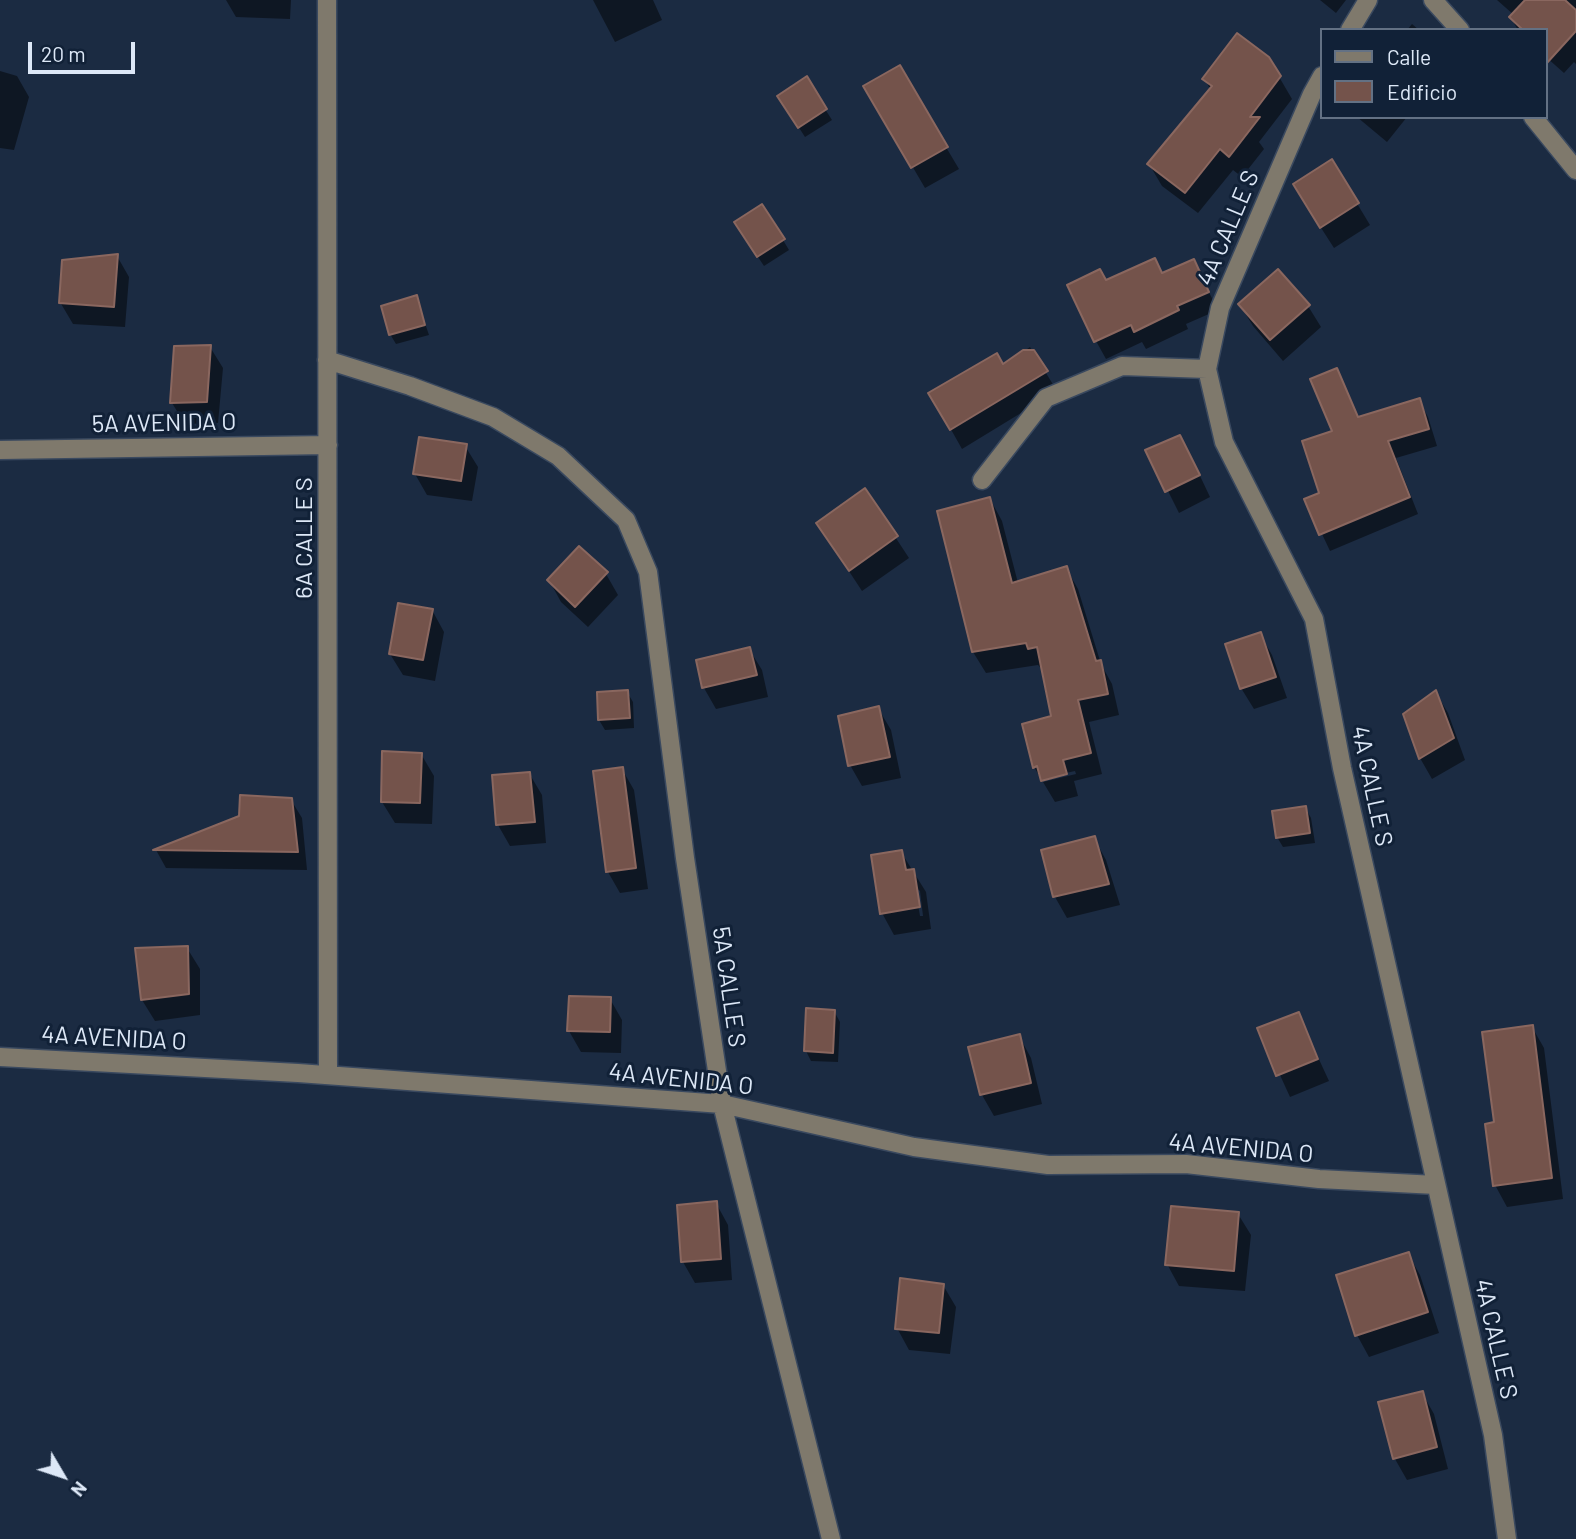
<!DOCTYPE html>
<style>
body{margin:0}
#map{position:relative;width:1576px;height:1539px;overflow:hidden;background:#1b2b42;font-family:Barlow,sans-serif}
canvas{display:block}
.legend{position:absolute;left:1320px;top:28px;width:228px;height:91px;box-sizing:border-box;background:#112137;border:2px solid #637184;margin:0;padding:9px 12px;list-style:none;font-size:21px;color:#dde8f7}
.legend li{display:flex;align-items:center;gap:14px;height:35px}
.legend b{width:35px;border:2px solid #637184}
.north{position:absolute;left:28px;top:1441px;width:70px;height:70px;-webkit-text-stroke:5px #112137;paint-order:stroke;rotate:129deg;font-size:19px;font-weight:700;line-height:28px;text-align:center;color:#dde8f7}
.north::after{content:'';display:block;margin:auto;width:24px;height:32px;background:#dde8f7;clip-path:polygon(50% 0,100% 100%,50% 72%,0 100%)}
.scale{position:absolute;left:28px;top:42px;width:107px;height:32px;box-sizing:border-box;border:4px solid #dde8f7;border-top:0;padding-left:9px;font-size:21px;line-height:24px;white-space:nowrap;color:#dde8f7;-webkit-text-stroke:5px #112137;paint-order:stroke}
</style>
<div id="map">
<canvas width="1576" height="1539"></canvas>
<ul class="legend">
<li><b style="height:9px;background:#7f796c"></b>Calle</li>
<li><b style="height:19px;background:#74534b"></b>Edificio</li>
</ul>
<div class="north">N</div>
<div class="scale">20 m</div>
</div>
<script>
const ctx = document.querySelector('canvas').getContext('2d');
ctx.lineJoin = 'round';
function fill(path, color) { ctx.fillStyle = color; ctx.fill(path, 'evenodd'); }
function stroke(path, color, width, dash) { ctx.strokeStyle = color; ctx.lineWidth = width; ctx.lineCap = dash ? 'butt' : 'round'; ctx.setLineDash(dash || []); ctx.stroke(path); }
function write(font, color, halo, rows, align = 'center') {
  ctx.font = font + ' Barlow,sans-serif'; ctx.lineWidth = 6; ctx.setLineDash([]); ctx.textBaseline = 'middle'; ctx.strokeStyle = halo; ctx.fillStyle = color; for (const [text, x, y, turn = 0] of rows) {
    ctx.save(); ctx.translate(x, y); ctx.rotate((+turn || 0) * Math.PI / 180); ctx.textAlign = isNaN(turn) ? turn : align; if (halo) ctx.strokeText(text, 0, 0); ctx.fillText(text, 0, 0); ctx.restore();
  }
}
fill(new Path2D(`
 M 226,0 L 291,0 L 290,19 L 236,17 Z
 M 593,0 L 653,0 L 662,20 L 615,42 Z
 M 1320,0 L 1346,0 L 1336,13 Z
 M 1497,0 L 1576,0 L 1576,64 L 1574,62 L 1564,73 L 1546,57 L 1546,30 L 1518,30 L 1511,18 L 1514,15 Z
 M 1412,24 L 1419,30 L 1407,30 Z
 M 1268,58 L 1292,99 L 1259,142 L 1264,149 L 1242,177 L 1233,170 L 1198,213 L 1162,186 L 1149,164 L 1211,91 L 1205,79 Z
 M 899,68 L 959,169 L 925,188 L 866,87 Z
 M 0,71 L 17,76 L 29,97 L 14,150 L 0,148 Z
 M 806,79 L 832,120 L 805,137 L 785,106 Z
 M 1357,117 L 1407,117 L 1387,142 Z
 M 1332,162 L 1370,225 L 1334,248 L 1307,206 Z
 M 742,233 L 783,240 L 789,250 L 764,266 Z
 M 117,256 L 129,277 L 125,327 L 73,324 L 60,302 Z
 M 1193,261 L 1218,310 L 1186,324 L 1188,329 L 1146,349 L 1142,342 L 1106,359 L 1096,341 L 1106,282 L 1162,275 Z
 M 416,297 L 429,335 L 396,344 L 390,334 Z
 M 1240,305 L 1308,306 L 1321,327 L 1283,361 L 1253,326 Z
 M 210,347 L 223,368 L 218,423 L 185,424 L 172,403 Z
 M 1030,347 L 1057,391 L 962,449 L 931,394 L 1002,366 Z
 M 1336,370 L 1359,419 L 1419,400 L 1428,417 L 1437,446 L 1396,458 L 1418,514 L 1330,551 L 1306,500 L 1321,494 L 1335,432 Z
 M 465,446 L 478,467 L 472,501 L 427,495 L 415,474 Z
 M 1148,451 L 1192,459 L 1210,497 L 1179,513 Z
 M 865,491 L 909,558 L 862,591 L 818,524 Z
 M 990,499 L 1002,521 L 1018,583 L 1066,568 L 1078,589 L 1101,664 L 1112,684 L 1119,715 L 1089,722 L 1102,774 L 1074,781 L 1078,796 L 1055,802 L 1034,767 L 1053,718 L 1043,670 L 1038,665 L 986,673 L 973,652 ZM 1075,771 L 1076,774 L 1043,782 L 1043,778 Z
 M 606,574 L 618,595 L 588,627 L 561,602 L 549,580 Z
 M 432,610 L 444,632 L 435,681 L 403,675 L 390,654 Z
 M 1260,634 L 1272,655 L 1287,698 L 1254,709 L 1241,688 Z
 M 749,649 L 762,670 L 768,697 L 716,709 L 704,688 L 698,661 Z
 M 627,692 L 633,702 L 634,728 L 605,730 L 599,720 Z
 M 1436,693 L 1448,713 L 1465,760 L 1432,779 L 1420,758 Z
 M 878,708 L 891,730 L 901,778 L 862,786 L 850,765 Z
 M 421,754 L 434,776 L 432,824 L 395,823 L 382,802 Z
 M 622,769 L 634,790 L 648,889 L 620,893 L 608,872 Z
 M 529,773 L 542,795 L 546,843 L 510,846 L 498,825 Z
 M 291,800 L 302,818 L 307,870 L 166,868 L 156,850 Z
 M 1305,807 L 1311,818 L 1315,843 L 1283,847 L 1277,837 Z
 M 1094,838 L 1106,860 L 1120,905 L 1067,918 L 1055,897 L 1043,851 Z
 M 901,852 L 926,892 L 931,929 L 894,935 L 882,913 ZM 915,887 L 920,891 L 923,916 L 920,916 Z
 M 187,948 L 200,969 L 200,1015 L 155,1021 L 142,1000 Z
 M 610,999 L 622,1020 L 621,1053 L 581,1052 L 569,1031 Z
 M 834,1011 L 840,1022 L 838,1062 L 811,1061 L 806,1051 Z
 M 1298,1014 L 1329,1081 L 1290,1097 L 1259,1029 Z
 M 1532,1027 L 1544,1048 L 1563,1199 L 1507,1207 L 1495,1185 Z
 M 1019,1036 L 1031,1058 L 1042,1104 L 994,1116 L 982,1095 L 971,1048 Z
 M 716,1203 L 728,1225 L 732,1280 L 695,1283 L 683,1262 Z
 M 1238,1214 L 1251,1235 L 1245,1291 L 1179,1286 L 1167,1264 Z
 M 1408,1254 L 1420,1275 L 1439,1333 L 1369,1357 L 1357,1335 L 1338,1277 Z
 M 943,1285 L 956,1307 L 950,1354 L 909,1350 L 897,1328 Z
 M 1422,1393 L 1434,1414 L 1448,1469 L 1407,1480 L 1395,1459 Z`), '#0007');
const building = new Path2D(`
 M 1525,0 L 1565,0 L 1576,10 L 1576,31 L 1546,64 L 1546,30 L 1523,30 L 1509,17 Z
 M 1237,33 L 1269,57 L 1281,76 L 1250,117 L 1260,117 L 1229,157 L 1220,149 L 1185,193 L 1147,164 L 1212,86 L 1202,79 Z
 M 900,65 L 948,147 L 911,168 L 863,86 Z
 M 807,76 L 827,109 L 798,128 L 777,96 Z
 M 1332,159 L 1359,203 L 1320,228 L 1293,184 Z
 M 762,204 L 785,239 L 757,257 L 734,222 Z
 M 118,254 L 114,307 L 59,303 L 62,260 Z
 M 1155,258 L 1162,273 L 1194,259 L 1209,292 L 1177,306 L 1179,310 L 1134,332 L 1131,325 L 1094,342 L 1067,285 L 1100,269 L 1106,280 Z
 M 1278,269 L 1310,305 L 1270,340 L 1238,304 Z
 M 417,295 L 425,325 L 389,335 L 381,306 Z
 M 211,345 L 207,402 L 170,403 L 174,346 Z
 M 1023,350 L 1034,350 L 1048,371 L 950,430 L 928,393 L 997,353 L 1003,364 Z
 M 1337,368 L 1358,417 L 1420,398 L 1429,429 L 1388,441 L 1410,497 L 1319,535 L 1304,499 L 1319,493 L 1302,441 L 1332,431 L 1310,379 Z
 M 1180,435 L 1200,475 L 1165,492 L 1145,450 Z
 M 419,437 L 467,444 L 461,481 L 413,474 Z
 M 865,488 L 898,536 L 849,571 L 816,523 Z
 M 990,497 L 1012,583 L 1067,566 L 1096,661 L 1101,660 L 1108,694 L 1078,700 L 1091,753 L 1063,760 L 1067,774 L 1041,781 L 1037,766 L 1033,768 L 1022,724 L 1051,716 L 1037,647 L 1028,649 L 1026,643 L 972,652 L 937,511 Z
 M 579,546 L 608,572 L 575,607 L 547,580 Z
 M 398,603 L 433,609 L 423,660 L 389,654 Z
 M 1261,632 L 1276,677 L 1240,689 L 1225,644 Z
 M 750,647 L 757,675 L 702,688 L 696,660 Z
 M 628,690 L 630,718 L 598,720 L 597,692 Z
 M 1436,690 L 1454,738 L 1419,759 L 1403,714 Z
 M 879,706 L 890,757 L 848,766 L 838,716 Z
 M 382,751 L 422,753 L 420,803 L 381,802 Z
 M 623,767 L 636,868 L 606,872 L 593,771 Z
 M 530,772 L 535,822 L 496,825 L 492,775 Z
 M 240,795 L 292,798 L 298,852 L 153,850 L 239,816 Z
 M 1306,806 L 1310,833 L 1276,838 L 1272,811 Z
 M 1095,836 L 1109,884 L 1053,897 L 1041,850 Z
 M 902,850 L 906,870 L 914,869 L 920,907 L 880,914 L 871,855 Z
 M 188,946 L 189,994 L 141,1000 L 135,948 Z
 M 569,996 L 611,997 L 610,1032 L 567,1031 Z
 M 806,1008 L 835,1010 L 833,1053 L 804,1051 Z
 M 1299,1012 L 1318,1059 L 1276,1076 L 1257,1028 Z
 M 1533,1025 L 1552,1178 L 1493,1186 L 1485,1124 L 1494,1122 L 1482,1032 Z
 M 1020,1034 L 1031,1083 L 980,1095 L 968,1047 Z
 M 717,1201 L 721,1259 L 681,1262 L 677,1205 Z
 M 1171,1206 L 1239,1212 L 1234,1271 L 1165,1265 Z
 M 1409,1252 L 1428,1312 L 1355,1336 L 1336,1275 Z
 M 900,1278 L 944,1284 L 939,1333 L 895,1329 Z
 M 1423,1391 L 1437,1447 L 1393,1459 L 1378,1402 Z`);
fill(building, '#74534b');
stroke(building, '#8a675f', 2);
const minor = new Path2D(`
 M 327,0 L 328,1075
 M 1433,0 L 1460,30
 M 1350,30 L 1368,0
 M 1322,76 L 1312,94 L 1220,308 L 1207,369 L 1224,442 L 1314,619 L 1342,768 L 1493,1435 L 1507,1539
 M 1533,117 L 1576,170
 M 327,360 L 410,386 L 493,417 L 558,456 L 626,520 L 648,572 L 685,858 L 722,1104 L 831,1539
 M 0,450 L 328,445
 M 982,480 L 1046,398 L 1122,366 L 1207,369
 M 0,1057 L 298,1073 L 722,1104 L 914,1147 L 1048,1165 L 1186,1164 L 1319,1179 L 1436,1185`);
stroke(minor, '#3a495f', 21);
stroke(minor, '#7f796c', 18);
write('24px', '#dde8f7', '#112137', [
 ["4A CALLE S",1228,228,-67],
 ["5A AVENIDA O",164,423,-1],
 ["6A CALLE S",304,538,-90],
 ["4A CALLE S",1372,786,78],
 ["5A CALLE S",729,987,82],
 ["4A AVENIDA O",114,1038,3],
 ["4A AVENIDA O",681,1079,6],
 ["4A AVENIDA O",1241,1148,5],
 ["4A CALLE S",1496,1339,77]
]);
</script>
